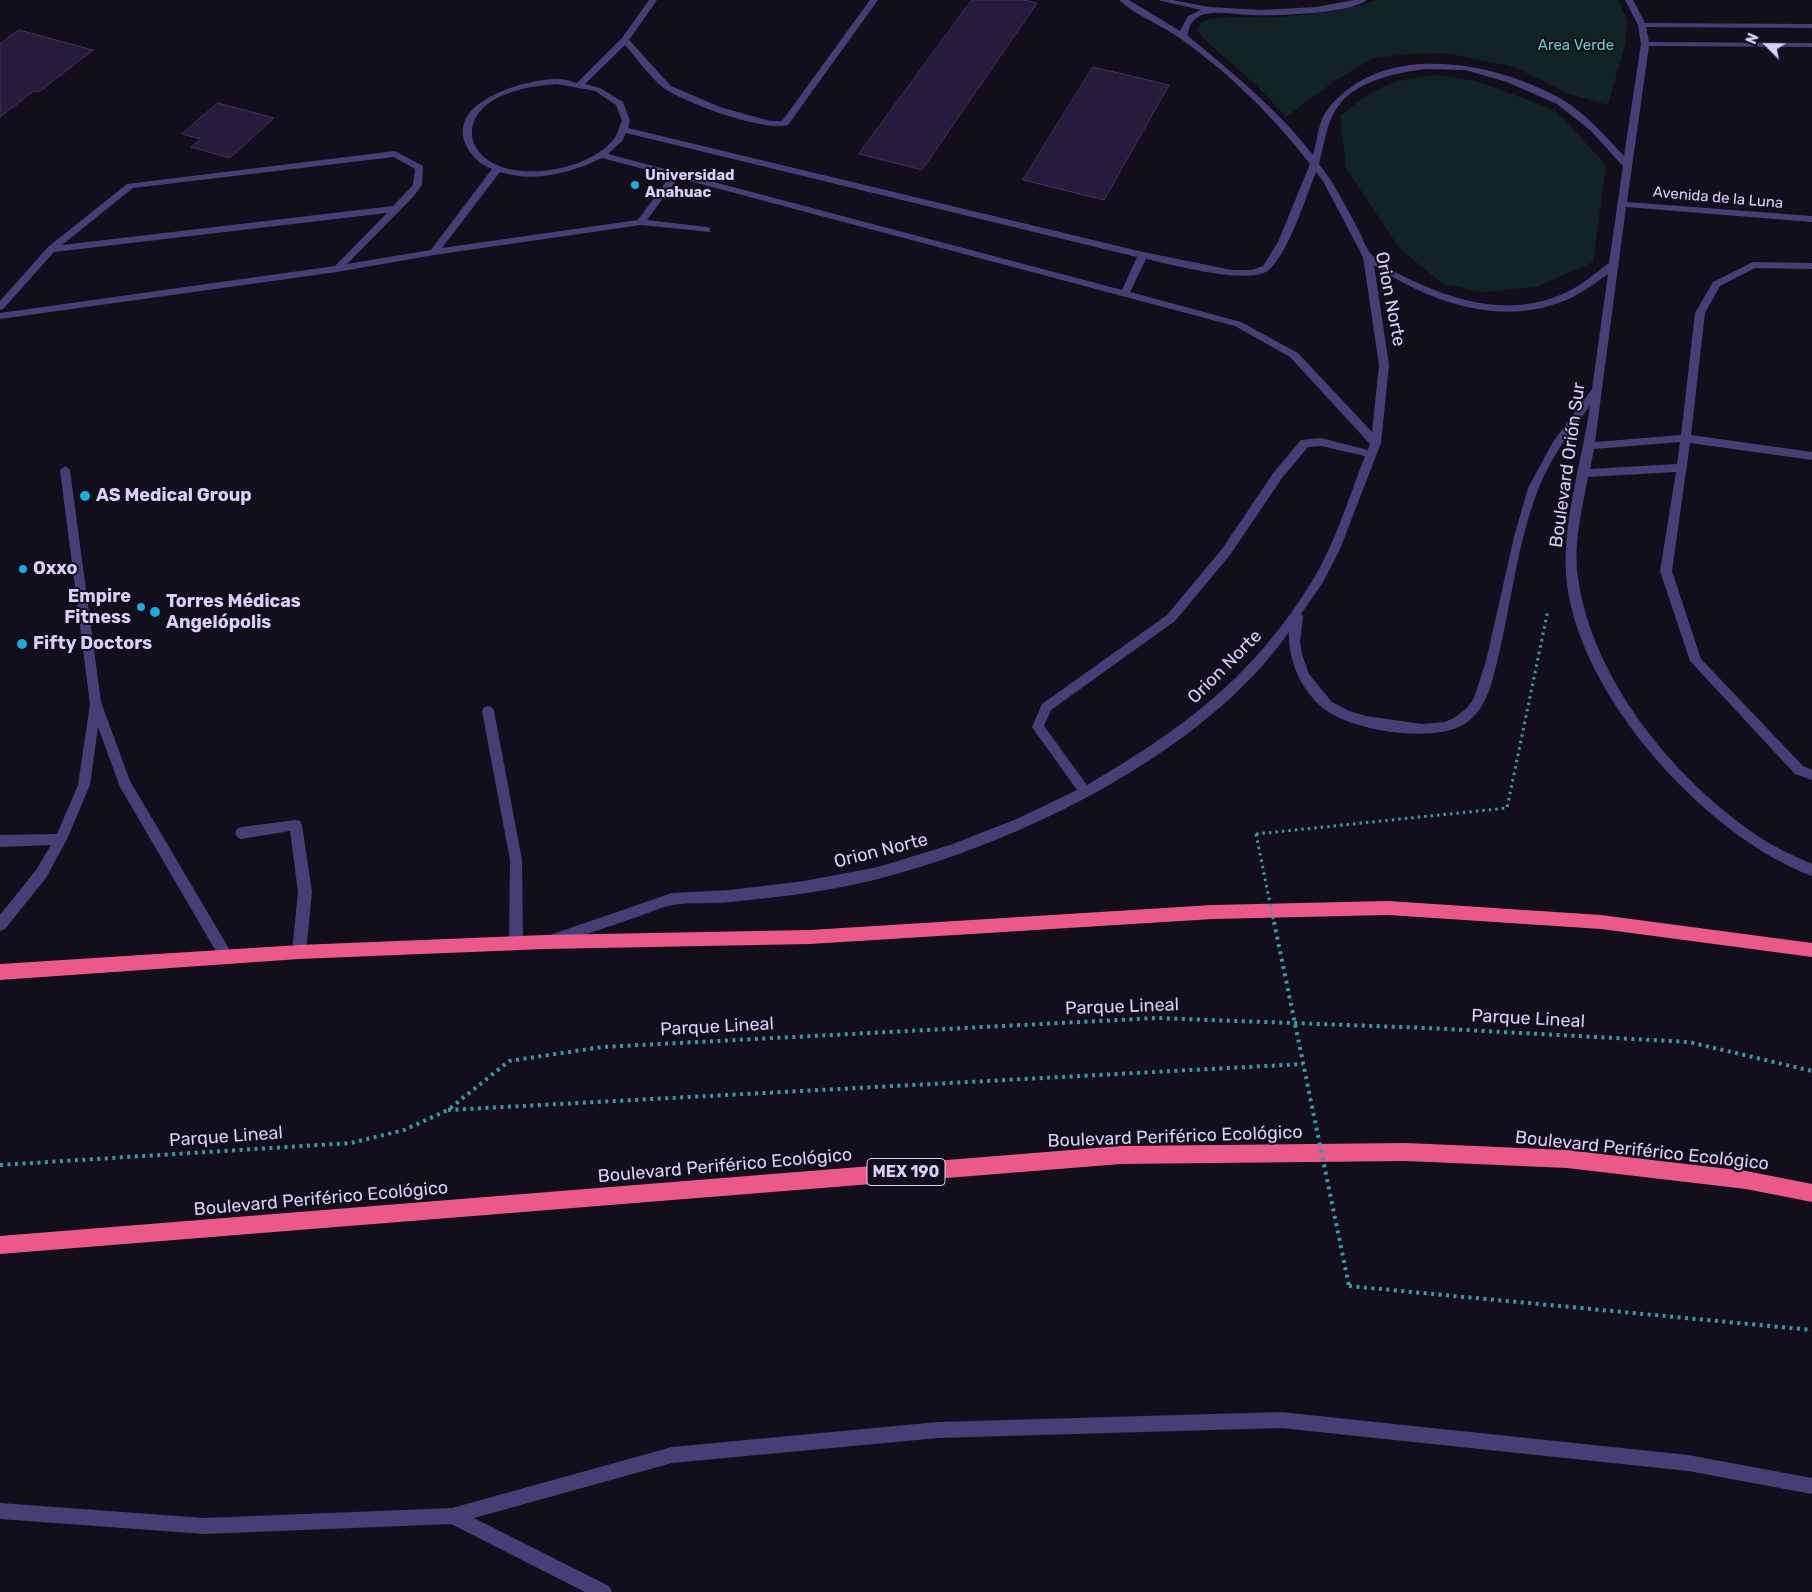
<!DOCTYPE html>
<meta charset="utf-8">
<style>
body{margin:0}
#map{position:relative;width:1812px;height:1592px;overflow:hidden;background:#120e1c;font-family:Rubik,sans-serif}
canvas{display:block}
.north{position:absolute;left:1742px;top:20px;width:50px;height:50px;-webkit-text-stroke:4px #120e1c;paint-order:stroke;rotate:293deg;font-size:14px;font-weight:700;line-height:20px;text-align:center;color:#dacff9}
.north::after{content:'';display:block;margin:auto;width:18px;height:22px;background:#dacff9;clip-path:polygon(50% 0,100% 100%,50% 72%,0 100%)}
</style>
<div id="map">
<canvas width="1812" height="1592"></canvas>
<div class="north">N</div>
</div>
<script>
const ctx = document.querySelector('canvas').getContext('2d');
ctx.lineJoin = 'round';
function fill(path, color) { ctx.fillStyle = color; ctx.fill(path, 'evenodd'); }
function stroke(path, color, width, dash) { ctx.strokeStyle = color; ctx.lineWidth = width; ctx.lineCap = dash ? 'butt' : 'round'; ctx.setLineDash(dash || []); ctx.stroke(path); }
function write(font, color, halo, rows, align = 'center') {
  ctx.font = font + ' Rubik,sans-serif'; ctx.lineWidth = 4; ctx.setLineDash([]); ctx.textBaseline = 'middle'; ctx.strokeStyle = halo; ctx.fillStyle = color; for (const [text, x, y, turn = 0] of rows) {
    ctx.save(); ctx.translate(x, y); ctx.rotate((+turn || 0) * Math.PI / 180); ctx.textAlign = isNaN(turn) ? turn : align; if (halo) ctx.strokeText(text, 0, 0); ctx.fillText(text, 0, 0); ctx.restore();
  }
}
fill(new Path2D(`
 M 1379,0 L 1619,0 L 1627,21 L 1625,44 L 1608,105 L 1567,93 L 1514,67 L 1446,53 L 1407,54 L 1372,59 L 1336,80 L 1286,117 L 1257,86 L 1206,41 L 1197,30 C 1198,25 1202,21 1207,20 C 1229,15 1250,18 1272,17 C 1308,16 1345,10 1379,0 Z
 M 1435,75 L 1476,81 L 1555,110 L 1606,165 L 1593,262 L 1536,287 L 1485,292 L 1443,284 L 1400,249 L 1346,168 L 1340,116 C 1378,86 1386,81 1435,75 Z`), '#122325');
const building = new Path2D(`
 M 972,0 L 1024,0 L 1037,3 L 922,170 L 859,154 Z
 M 19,30 L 93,50 L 39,92 L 34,91 L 0,117 L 0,44 Z
 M 1093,67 L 1169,85 L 1104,200 L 1023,180 Z
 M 218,103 L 274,118 L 230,158 L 191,147 L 201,139 L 182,134 Z`);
fill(building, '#271c3b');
stroke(building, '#423164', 1);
stroke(new Path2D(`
 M 1256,834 L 1507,808 L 1548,610`), '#3b99a1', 3, [2.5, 4]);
stroke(new Path2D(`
 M 448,1110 L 1303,1064
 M 0,1165 L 351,1143 L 404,1130 L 448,1110 L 509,1061 L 602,1047 L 1156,1018 L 1428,1028 L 1689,1042 L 1812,1071
 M 1349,1286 L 1812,1330`), '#3b99a1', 4, [3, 4.5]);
fill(new Path2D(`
 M 649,0 L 657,0 L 629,40 L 671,86 L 720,107 L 770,121 L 782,121 L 870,0 L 878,0 L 788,125 C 761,131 691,105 667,90 C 655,84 635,56 625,45 L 585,84 L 600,88 L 623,102 L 630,121 L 628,128 L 1143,252 L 1232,270 L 1251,270 L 1263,266 L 1278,242 L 1310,164 C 1274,117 1229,73 1181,39 C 1162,25 1136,16 1119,0 L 1129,0 L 1180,31 L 1188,16 L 1201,10 L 1158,0 L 1172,0 L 1209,7 L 1262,10 L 1316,7 L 1354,0 L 1367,0 C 1349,14 1275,16 1250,15 C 1235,14 1219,11 1205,14 C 1194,17 1188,25 1188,36 C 1233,73 1277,109 1313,155 C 1316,144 1318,130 1322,119 C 1328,106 1339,96 1350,88 C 1408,45 1504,66 1563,100 C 1586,114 1605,136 1624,156 L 1641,44 L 1638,25 L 1625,0 L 1633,0 L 1645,23 L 1812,24 L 1812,28 L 1646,27 L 1649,42 L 1812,43 L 1812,47 L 1649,46 L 1627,202 L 1812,216 L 1812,222 L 1626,207 L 1595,442 L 1681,435 L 1695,313 L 1713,282 L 1753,262 L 1812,263 L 1812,269 L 1755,268 L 1720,286 L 1705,313 L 1691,435 L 1812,452 L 1812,460 L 1690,443 L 1672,571 L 1701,659 L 1803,766 L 1812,770 L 1812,780 L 1795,774 L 1690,661 L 1660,571 L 1676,472 L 1588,477 C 1582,509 1573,545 1578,578 C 1592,678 1671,775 1752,832 C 1770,845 1791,855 1812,864 L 1812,876 C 1705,836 1574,692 1566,574 C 1563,518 1582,461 1590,406 C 1570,431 1551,458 1539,487 C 1514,550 1510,621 1491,685 C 1486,701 1478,716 1463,725 C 1431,743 1353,731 1324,709 C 1301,690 1288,661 1289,632 C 1205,753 1019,843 878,879 C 831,891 780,897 731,902 C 712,904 692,902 673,905 C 660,907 647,914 634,918 C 607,927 579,937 552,946 L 547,944 L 545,940 L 547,936 L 672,893 L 730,890 L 804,881 L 878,867 L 950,845 L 1019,818 L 1077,790 L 1032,727 L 1042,704 L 1167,615 L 1222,549 L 1274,472 L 1301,440 L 1321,438 L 1368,450 L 1370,444 L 1290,357 L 1235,326 L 678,178 L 647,220 L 707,227 L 710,228 L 710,232 L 641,225 L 434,255 L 337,272 L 0,319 L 0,313 L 335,266 L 387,213 L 54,252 L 3,309 L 0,310 L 0,301 L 48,247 L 127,184 L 395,151 L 423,166 L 422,185 L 413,197 L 347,264 L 431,250 L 492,169 C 481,165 472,157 467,147 C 444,102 524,80 554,79 C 562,78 570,81 577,83 L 622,38 ZM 1425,69 L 1465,70 L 1507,82 L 1557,104 L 1590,130 L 1623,166 L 1609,263 C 1595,273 1581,286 1565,293 C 1519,314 1470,306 1425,286 C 1408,279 1386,269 1373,256 C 1366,249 1362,237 1358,229 C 1346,207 1335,184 1319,164 C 1323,149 1325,133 1331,119 C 1346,82 1391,74 1425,69 ZM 557,84 L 595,91 L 616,105 L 622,121 C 619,126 618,134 614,139 C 590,170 515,184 484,157 C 476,150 471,141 472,130 C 477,94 528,86 557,84 ZM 626,133 L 1137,257 L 1122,290 L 608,154 L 622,141 ZM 394,157 L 415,169 L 413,185 L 393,206 L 62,245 L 133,188 ZM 602,158 L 670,176 L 638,220 L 442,248 L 500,172 C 534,183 571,173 602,158 ZM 1316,172 L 1323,181 L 1363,257 L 1379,365 L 1372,432 L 1298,353 L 1241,322 L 1130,292 L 1146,259 C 1170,264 1252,287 1270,269 C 1290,249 1305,199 1316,172 ZM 1374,265 C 1432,304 1506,329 1573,297 C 1585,291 1596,282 1608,274 L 1592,389 L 1553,442 L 1528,488 L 1514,537 L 1486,661 L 1474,698 L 1467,708 L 1454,718 L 1445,722 L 1422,724 L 1366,716 L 1349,711 L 1332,702 L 1309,674 L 1302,654 L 1300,642 L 1303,617 L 1301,614 L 1322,584 L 1340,549 L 1381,443 L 1389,365 ZM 1680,442 L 1677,464 L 1590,469 L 1594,449 ZM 1321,446 L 1365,456 C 1349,497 1336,541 1314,578 C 1255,676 1183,729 1087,785 L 1044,726 L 1051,710 L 1175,621 L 1230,555 L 1282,478 L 1308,447 Z
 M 65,466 L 70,470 L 101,702 L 130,781 L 231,952 L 233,956 L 231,960 L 226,962 L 221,960 L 120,787 L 98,727 L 90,785 L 67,839 L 46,878 L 5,929 L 0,931 L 0,915 L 36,870 L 51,845 L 0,847 L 0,835 L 57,834 L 78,785 L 90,704 L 60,470 Z
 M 488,706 L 492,707 L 494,711 L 522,860 L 523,943 L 521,947 L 516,949 L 511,947 L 509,943 L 510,860 L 482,711 L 484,707 Z
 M 296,820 L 300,821 L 302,825 L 312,892 L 306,952 L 304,956 L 299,958 L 294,956 L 292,952 L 298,892 L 290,831 L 241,839 L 237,837 L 235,833 L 237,829 L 241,827 Z
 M 1281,1412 L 1688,1455 L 1812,1478 L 1812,1494 L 1688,1471 L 1281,1428 L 938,1438 L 672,1463 L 474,1518 L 609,1586 L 612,1592 L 585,1592 L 451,1524 L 205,1534 L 0,1519 L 0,1503 L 205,1518 L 452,1508 L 672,1447 L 938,1422 Z`), '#483e76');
fill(new Path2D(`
 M 1388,901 L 1601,915 L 1812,943 L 1812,957 L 1601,929 L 1388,915 L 1213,919 L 810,944 L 545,949 L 299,959 L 0,980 L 0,964 L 299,945 L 545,935 L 810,930 L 1213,905 Z
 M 1406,1143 L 1567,1150 L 1746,1171 L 1812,1184 L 1812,1202 L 1746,1189 L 1567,1168 L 1406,1161 L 1121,1164 L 0,1254 L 0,1236 L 1121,1146 Z`), '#eb588a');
stroke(new Path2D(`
 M 1256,834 L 1274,923`), '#3b99a1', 3, [2.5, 4]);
stroke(new Path2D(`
 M 1274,922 L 1349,1286`), '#3b99a1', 4, [3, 4.5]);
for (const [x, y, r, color] of [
 [635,185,5,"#1aacda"],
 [85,496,6,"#1aacda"],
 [23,569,5,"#1aacda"],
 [141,607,5,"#1aacda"],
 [155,612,6,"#1aacda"],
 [22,644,6,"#1aacda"]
]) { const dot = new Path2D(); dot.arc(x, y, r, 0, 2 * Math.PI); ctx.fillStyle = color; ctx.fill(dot); stroke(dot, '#120e1c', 2); }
write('15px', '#64d0c4', '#120e1c', [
 ["Area Verde",1576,46]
]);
write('bold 15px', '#dacff9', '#120e1c', [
 ["Universidad",645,176],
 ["Anahuac",645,193]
], 'left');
write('15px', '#dacff9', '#120e1c', [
 ["Avenida de la Luna",1718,198,5]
]);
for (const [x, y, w] of [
 [906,1172,78]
]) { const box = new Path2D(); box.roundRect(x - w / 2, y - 13.5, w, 27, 4); ctx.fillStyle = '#120e1c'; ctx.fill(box); stroke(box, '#dacff9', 1); }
write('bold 16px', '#dacff9', null, [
 ["MEX 190",906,1172]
]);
write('18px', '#dacff9', '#120e1c', [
 ["Orion Norte",1390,299,79],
 ["Boulevard Orión Sur",1568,465,-82],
 ["Orion Norte",1225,667,-45],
 ["Orion Norte",881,851,-14],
 ["Parque Lineal",1122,1007,-2],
 ["Parque Lineal",1528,1019,3],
 ["Parque Lineal",717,1027,-3],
 ["Parque Lineal",226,1137,-4],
 ["Boulevard Periférico Ecológico",1175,1137,-2],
 ["Boulevard Periférico Ecológico",1642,1151,6],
 ["Boulevard Periférico Ecológico",725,1166,-5],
 ["Boulevard Periférico Ecológico",321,1199,-5]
]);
write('bold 18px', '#dacff9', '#120e1c', [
 ["AS Medical Group",96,496],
 ["Oxxo",33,569],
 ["Empire",131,597,"right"],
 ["Fitness",131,618,"right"],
 ["Torres Médicas",166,602],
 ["Angelópolis",166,623],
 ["Fifty Doctors",33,644]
], 'left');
</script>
